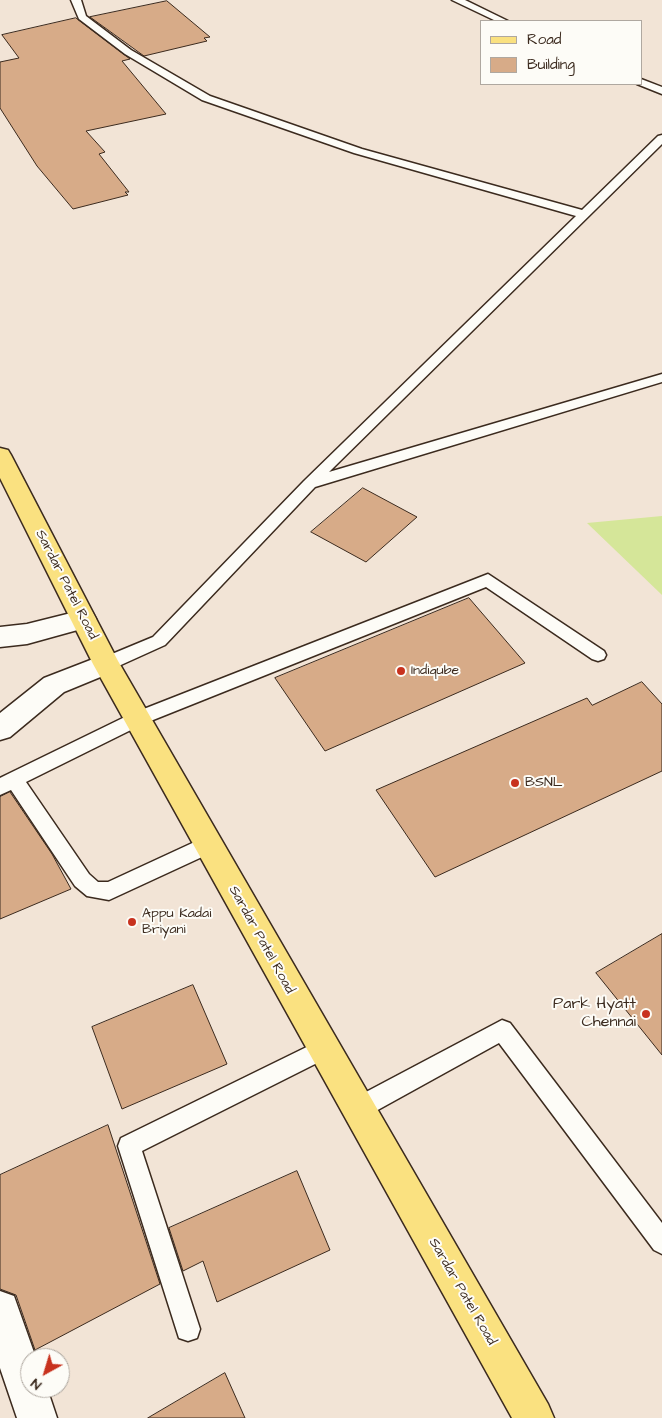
<!DOCTYPE html>
<style>
body{margin:0}
#map{position:relative;width:662px;height:1418px;overflow:hidden;background:#f2e4d6;font-family:"Architects Daughter",sans-serif}
canvas{display:block}
.legend{position:absolute;left:480px;top:20px;width:162px;height:65px;box-sizing:border-box;background:#fdfcf7;border:1px solid #afa8a0;margin:0;padding:6px 9px;list-style:none;font-size:15px;color:#3b2a1e}
.legend li{display:flex;align-items:center;gap:10px;height:25px}
.legend b{width:25px;border:1px solid #afa8a0}
.north{position:absolute;left:20px;top:1348px;width:50px;height:50px;box-sizing:border-box;background:#fdfcf7;border:1px solid #afa8a0;border-radius:50%;rotate:219deg;font-size:14px;font-weight:700;line-height:20px;text-align:center;color:#3b2a1e}
.north::after{content:'';display:block;margin:auto;width:18px;height:22px;background:#c8321e;clip-path:polygon(50% 0,100% 100%,50% 72%,0 100%)}
</style>
<div id="map">
<canvas width="662" height="1418"></canvas>
<ul class="legend">
<li><b style="height:6px;background:#fae180"></b>Road</li>
<li><b style="height:14px;background:#d7ab88"></b>Building</li>
</ul>
<div class="north">N</div>
</div>
<script>
const ctx = document.querySelector('canvas').getContext('2d');
ctx.lineJoin = 'round';
function fill(path, color) { ctx.fillStyle = color; ctx.fill(path, 'evenodd'); }
function stroke(path, color, width, dash) { ctx.strokeStyle = color; ctx.lineWidth = width; ctx.lineCap = dash ? 'butt' : 'round'; ctx.setLineDash(dash || []); ctx.stroke(path); }
function write(font, color, halo, rows, align = 'center') {
  ctx.font = font + ' "Architects Daughter",sans-serif'; ctx.lineWidth = 4; ctx.setLineDash([]); ctx.textBaseline = 'middle'; ctx.strokeStyle = halo; ctx.fillStyle = color; for (const [text, x, y, turn = 0] of rows) {
    ctx.save(); ctx.translate(x, y); ctx.rotate((+turn || 0) * Math.PI / 180); ctx.textAlign = isNaN(turn) ? turn : align; if (halo) ctx.strokeText(text, 0, 0); ctx.fillText(text, 0, 0); ctx.restore();
  }
}
fill(new Path2D(`
 M 662,516 L 662,595 L 587,523 Z`), '#d5e699');
const building = new Path2D(`
 M 167,1 L 210,37 L 204,38 L 207,41 L 144,56 L 90,17 Z
 M 76,18 L 130,59 L 122,61 L 166,114 L 86,131 L 105,152 L 99,154 L 129,192 L 125,192 L 128,195 L 73,209 L 37,166 L 0,108 L 0,62 L 19,58 L 2,35 Z
 M 363,488 L 417,517 L 366,562 L 311,532 Z
 M 469,598 L 525,663 L 325,751 L 275,678 Z
 M 642,682 L 662,704 L 662,771 L 435,877 L 376,790 L 587,698 L 592,705 Z
 M 10,792 L 52,854 L 71,889 L 0,919 L 0,797 Z
 M 662,934 L 662,1055 L 596,973 Z
 M 193,985 L 227,1064 L 122,1109 L 92,1027 Z
 M 108,1125 L 160,1284 L 35,1350 L 16,1295 L 0,1289 L 0,1175 Z
 M 297,1171 L 330,1250 L 217,1302 L 203,1261 L 183,1271 L 169,1228 Z
 M 225,1373 L 245,1418 L 148,1418 Z`);
fill(building, '#d7ab88');
stroke(building, '#3b2a1e', 1);
const lane = new Path2D(`
 M 71,0 L 81,0 L 86,16 L 131,50 L 210,96 L 362,149 L 582,210 L 658,136 L 662,135 L 662,144 L 329,472 L 662,374 L 662,382 L 315,487 L 165,645 L 112,669 L 106,670 L 100,669 L 98,664 L 100,659 L 153,637 L 304,481 L 576,216 L 354,153 L 202,100 L 125,54 L 79,19 Z
 M 452,0 L 465,0 L 508,21 L 496,21 Z
 M 641,79 L 662,87 L 662,94 L 637,84 L 641,84 Z
 M 488,574 L 604,651 L 606,655 L 604,659 L 598,661 L 592,659 L 486,587 L 143,724 L 26,782 L 89,874 L 98,882 L 108,882 L 201,839 L 208,837 L 215,839 L 218,845 L 215,851 L 109,900 L 87,896 L 75,886 L 11,790 L 0,795 L 0,778 L 8,774 L 131,714 Z
 M 502,1020 L 510,1023 L 662,1223 L 662,1254 L 654,1250 L 499,1043 L 365,1117 L 357,1120 L 349,1117 L 346,1109 L 349,1101 Z
 M 323,1039 L 331,1042 L 334,1049 L 331,1056 L 142,1151 L 200,1329 L 197,1338 L 188,1341 L 179,1338 L 118,1146 L 121,1138 Z`);
const street = new Path2D(`
 M 83,610 L 92,612 L 96,619 L 92,626 L 27,644 L 0,647 L 0,627 L 27,624 Z
 M 106,654 L 115,657 L 119,664 L 115,671 L 64,692 L 10,737 L 0,740 L 0,713 L 44,678 Z
 M 0,1291 L 14,1296 L 36,1358 L 30,1358 L 30,1388 L 47,1388 L 57,1418 L 17,1418 L 0,1368 Z`);
const primary = new Path2D(`
 M 0,448 L 8,450 L 11,455 L 118,661 L 548,1404 L 554,1418 L 512,1418 L 93,664 L 0,478 Z`);
stroke(lane, '#3b2a1e', 3);
stroke(street, '#3b2a1e', 3);
stroke(primary, '#3b2a1e', 3);
fill(lane, '#fdfcf7');
fill(street, '#fdfcf7');
fill(primary, '#fae180');
for (const [x, y, r, color] of [
 [401,671,5,"#c8321e"],
 [515,783,5,"#c8321e"],
 [132,922,5,"#c8321e"],
 [646,1014,5,"#c8321e"]
]) { const dot = new Path2D(); dot.arc(x, y, r, 0, 2 * Math.PI); ctx.fillStyle = color; ctx.fill(dot); stroke(dot, '#fdfcf7', 2); }
write('14px', '#3b2a1e', '#fdfcf7', [
 ["Sardar Patel Road",66,585,63],
 ["Sardar Patel Road",261,940,61],
 ["Sardar Patel Road",462,1292,60]
]);
write('14px', '#3b2a1e', '#fdfcf7', [
 ["Indiqube",411,671],
 ["BSNL",525,783],
 ["Appu Kadai",142,914],
 ["Briyani",142,930]
], 'left');
write('16px', '#3b2a1e', '#fdfcf7', [
 ["Park Hyatt",636,1005],
 ["Chennai",636,1023]
], 'right');
</script>
